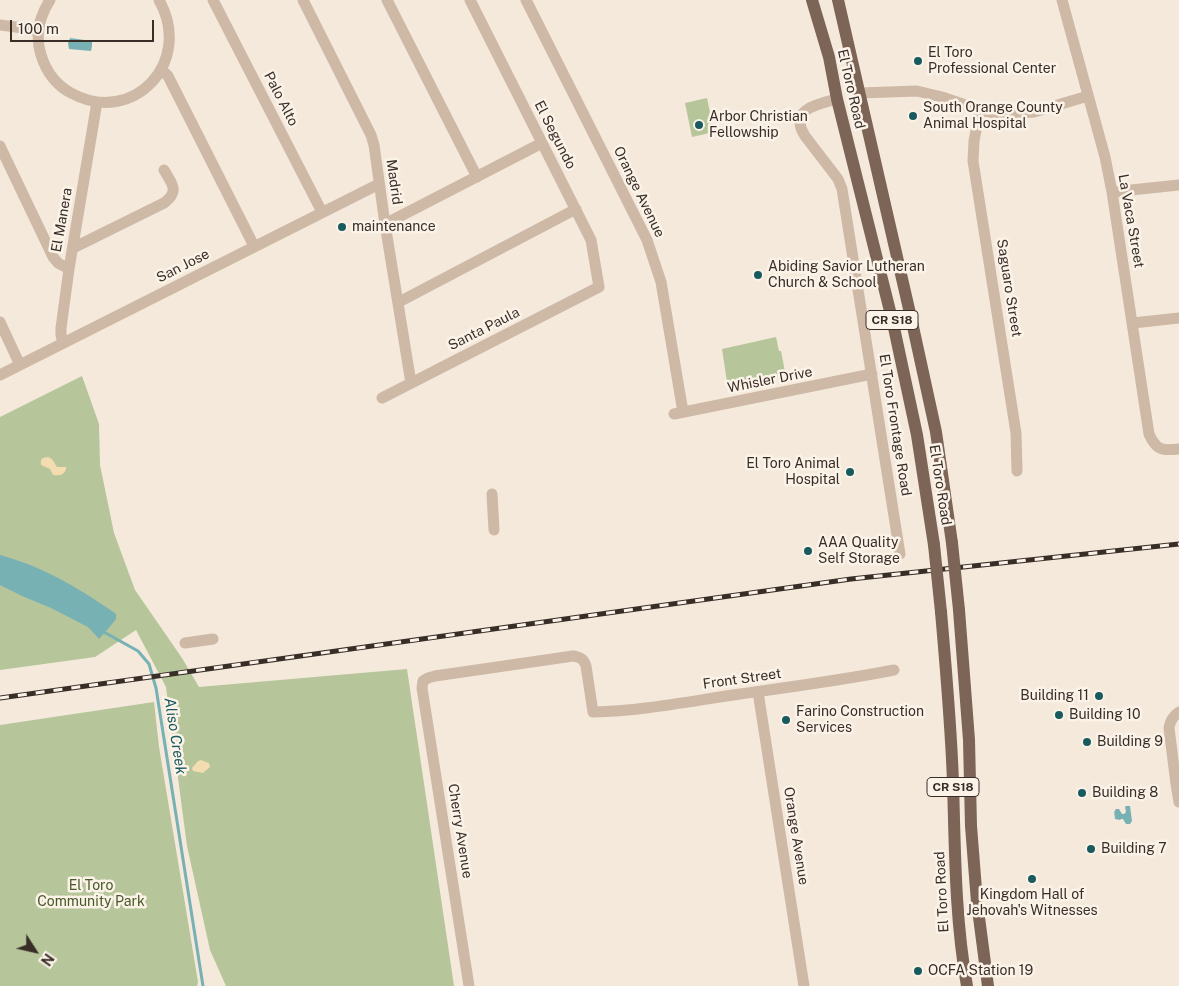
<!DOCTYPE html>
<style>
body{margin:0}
#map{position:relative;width:1179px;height:986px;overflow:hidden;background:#f4e9db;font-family:"Public Sans",sans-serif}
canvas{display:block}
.north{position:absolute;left:10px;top:926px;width:50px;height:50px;-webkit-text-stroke:4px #fbf3e8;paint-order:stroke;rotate:125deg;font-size:14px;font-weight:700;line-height:20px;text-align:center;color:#392d28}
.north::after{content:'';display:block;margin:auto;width:18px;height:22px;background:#392d28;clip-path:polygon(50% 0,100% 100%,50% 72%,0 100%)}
.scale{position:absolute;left:10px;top:20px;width:144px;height:22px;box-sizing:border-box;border:2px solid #392d28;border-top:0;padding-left:6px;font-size:15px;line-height:18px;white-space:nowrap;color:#392d28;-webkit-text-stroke:4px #fbf3e8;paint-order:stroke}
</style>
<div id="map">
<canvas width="1179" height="986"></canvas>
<div class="north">N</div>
<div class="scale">100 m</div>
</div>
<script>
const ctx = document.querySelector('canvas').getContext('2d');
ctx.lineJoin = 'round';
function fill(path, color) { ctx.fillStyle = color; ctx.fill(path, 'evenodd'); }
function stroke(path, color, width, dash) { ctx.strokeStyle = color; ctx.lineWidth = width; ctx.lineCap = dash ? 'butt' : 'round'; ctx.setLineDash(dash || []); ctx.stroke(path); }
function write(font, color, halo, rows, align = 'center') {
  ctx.font = font + ' "Public Sans",sans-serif'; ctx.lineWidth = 5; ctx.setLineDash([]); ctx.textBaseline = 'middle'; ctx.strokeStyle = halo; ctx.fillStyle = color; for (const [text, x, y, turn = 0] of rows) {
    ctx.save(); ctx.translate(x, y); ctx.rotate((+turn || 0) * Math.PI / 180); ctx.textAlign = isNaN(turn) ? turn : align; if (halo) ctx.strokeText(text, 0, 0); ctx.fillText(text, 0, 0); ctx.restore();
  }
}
fill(new Path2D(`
 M 707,98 L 714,132 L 692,137 L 685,103 Z
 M 776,337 L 779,351 L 781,351 L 786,377 L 728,388 L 722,349 Z
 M 82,376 L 99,424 L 100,465 L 114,533 L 135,590 L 182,658 L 199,687 L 407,669 L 454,986 L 226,986 L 210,950 L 187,846 L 166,687 L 136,630 L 95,657 L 0,670 L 0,417 Z
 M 154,702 L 159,747 L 198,982 L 197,986 L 0,986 L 0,725 Z`), '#b6c59a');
fill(new Path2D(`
 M 48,457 L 52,459 L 57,467 L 66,467 L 66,470 C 63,475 59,476 53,475 L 50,469 L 41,465 L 41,460 L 43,458 Z
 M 201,760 L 209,763 L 210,767 L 203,773 L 193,771 L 192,768 L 198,761 Z`), '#f3dcaf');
fill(new Path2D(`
 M 70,38 L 92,41 L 92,46 L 91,51 L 69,49 L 68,43 Z
 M 0,555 C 42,566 81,589 116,614 L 116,619 L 113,623 L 99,639 L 88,627 L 51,608 L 22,596 L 0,585 Z
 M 1126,806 L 1130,806 L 1132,821 L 1130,824 L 1126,824 L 1123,819 L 1121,819 L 1120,820 L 1115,819 C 1115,815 1113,812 1116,809 L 1119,809 L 1122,814 L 1124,814 L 1126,812 L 1125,807 Z`), '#78b1b4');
stroke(new Path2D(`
 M 102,631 L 138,651 L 149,664 L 156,688 L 203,986`), '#78b1b4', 3);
stroke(new Path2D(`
 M 50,0 C 39,17 35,36 41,55 C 46,71 56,85 71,93 C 133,127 194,62 159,0
 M 213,0 L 322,212
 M 303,0 L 371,135 L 374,145 L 385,224 L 411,383
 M 387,0 L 477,177
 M 526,0 L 647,240 L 661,282 L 683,412
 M 1062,0 L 1105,157 L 1112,192 L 1149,434 C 1156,450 1162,451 1179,449
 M 0,25 L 38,30
 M 161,71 L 165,73 L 168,76 L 254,246
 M 860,93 L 917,91 L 942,97 L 980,110 L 1000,114 L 1034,112 L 1088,96
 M 837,99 C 818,104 788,109 805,136 L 838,179 L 842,189 L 900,554
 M 980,110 L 974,141 L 973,161 L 1016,433 L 1017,471
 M 0,146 L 53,257 L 58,263 L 69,269
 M 1112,192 L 1179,185
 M 385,224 L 542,143
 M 73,248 L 164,203 C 180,191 172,184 164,170
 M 399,302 L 576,209
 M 0,322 L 20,365
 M 1133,323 L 1179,318
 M 63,343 L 61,335 L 61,328 L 69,269 L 97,102
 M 0,375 L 379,184
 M 382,398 L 599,287 L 591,240 L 470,0
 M 674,414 L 872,374
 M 492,494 L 494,530
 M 185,643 L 213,639
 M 758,692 L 804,986
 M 1179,712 C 1173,716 1170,721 1169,728 L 1176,784 L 1179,802
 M 469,986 L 422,688 L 423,681 L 428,678 L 435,676 L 573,656 C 580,657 584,659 586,666 L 593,712 C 642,711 691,701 740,694 C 791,687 843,680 894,670`), '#ceb8a6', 11);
stroke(new Path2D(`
 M 812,0 L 829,57 L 837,99 L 893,323 L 917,435 L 934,545
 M 838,0 L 912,322 L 936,432 L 952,543
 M 959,610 L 969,740 L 971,826 L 977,902 L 988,986
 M 941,612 C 946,669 951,725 953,782 C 955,850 955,919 967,986`), '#7c6457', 12);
const rail = new Path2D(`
 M 0,698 L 851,579 L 1179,544`);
stroke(rail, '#392d28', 5);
stroke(rail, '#fbf3e8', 3, [9]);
stroke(new Path2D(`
 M 952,543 L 959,610
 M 934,545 L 941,612`), '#7c6457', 12);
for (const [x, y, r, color] of [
 [918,61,5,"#195a5f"],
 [913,116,5,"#195a5f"],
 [699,125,5,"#195a5f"],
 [342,227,5,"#195a5f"],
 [758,275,5,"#195a5f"],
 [850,472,5,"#195a5f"],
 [808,551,5,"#195a5f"],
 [1099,696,5,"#195a5f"],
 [1059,715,5,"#195a5f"],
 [786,720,5,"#195a5f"],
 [1087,742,5,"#195a5f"],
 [1082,793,5,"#195a5f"],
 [1091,849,5,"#195a5f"],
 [1032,879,5,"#195a5f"],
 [918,971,5,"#195a5f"]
]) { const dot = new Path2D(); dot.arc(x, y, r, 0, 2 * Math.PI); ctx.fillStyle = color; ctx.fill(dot); stroke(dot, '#fbf3e8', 2); }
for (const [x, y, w] of [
 [892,320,52],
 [953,787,52]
]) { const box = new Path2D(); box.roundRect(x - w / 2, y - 9.5, w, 19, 4); ctx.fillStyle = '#fbf3e8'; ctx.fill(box); stroke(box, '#392d28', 1); }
write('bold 12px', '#392d28', null, [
 ["CR S18",892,320],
 ["CR S18",953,787]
]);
write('14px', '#392d28', '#fbf3e8', [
 ["El Toro",928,53],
 ["Professional Center",928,69],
 ["South Orange County",923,108],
 ["Animal Hospital",923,124],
 ["Arbor Christian",709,117],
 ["Fellowship",709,133],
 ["maintenance",352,227],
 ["Abiding Savior Lutheran",768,267],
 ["Church & School",768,283],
 ["El Toro Animal",840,464,"right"],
 ["Hospital",840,480,"right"],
 ["AAA Quality",818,543],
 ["Self Storage",818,559],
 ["Building 11",1089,696,"right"],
 ["Farino Construction",796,712],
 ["Services",796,728],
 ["Building 10",1069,715],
 ["Building 9",1097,742],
 ["Building 8",1092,793],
 ["Building 7",1101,849],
 ["Kingdom Hall of",1032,895,"center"],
 ["Jehovah's Witnesses",1032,911,"center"],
 ["OCFA Station 19",928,971]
], 'left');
write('14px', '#392d28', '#fbf3e8', [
 ["El Toro Road",851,89,77],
 ["Palo Alto",281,99,63],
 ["El Segundo",555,135,63],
 ["Madrid",394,182,82],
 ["Orange Avenue",639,192,64],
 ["El Manera",62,220,-80],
 ["La Vaca Street",1131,221,80],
 ["San Jose",183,266,-27],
 ["Saguaro Street",1009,288,81],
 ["Santa Paula",484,329,-27],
 ["Whisler Drive",770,380,-11],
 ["El Toro Frontage Road",895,425,81],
 ["El Toro Road",940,485,81],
 ["Front Street",742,679,-8],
 ["Cherry Avenue",460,831,81],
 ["Orange Avenue",796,836,81],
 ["El Toro Road",942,892,-93]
]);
write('14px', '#485a29', '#fbf3e8', [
 ["El Toro",91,886],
 ["Community Park",91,902]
]);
write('italic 15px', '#195a5f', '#fbf3e8', [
 ["Aliso Creek",175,736,81]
]);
</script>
